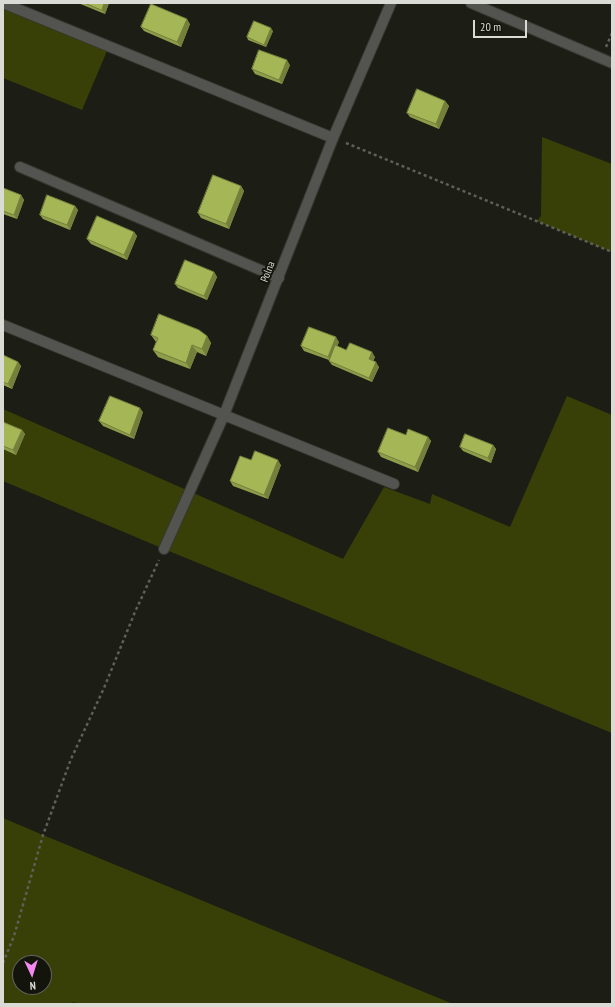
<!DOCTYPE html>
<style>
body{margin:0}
#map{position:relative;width:615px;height:1007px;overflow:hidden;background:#1c1e15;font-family:"PT Sans Narrow",sans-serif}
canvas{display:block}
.frame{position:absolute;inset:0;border:4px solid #d9dbd4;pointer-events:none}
.north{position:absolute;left:12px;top:955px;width:40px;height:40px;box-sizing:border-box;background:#13150c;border:1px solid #62645c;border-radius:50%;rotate:176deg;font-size:11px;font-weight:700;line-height:16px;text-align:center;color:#d9dbd4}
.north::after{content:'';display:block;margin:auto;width:14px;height:18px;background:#f389f1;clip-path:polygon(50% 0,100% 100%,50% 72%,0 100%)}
.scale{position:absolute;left:473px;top:20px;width:54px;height:18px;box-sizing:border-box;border:2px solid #d9dbd4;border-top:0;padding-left:5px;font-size:12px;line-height:14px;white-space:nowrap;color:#d9dbd4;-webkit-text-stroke:3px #13150c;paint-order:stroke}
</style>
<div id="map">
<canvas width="615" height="1007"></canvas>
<div class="frame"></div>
<div class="north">N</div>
<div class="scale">20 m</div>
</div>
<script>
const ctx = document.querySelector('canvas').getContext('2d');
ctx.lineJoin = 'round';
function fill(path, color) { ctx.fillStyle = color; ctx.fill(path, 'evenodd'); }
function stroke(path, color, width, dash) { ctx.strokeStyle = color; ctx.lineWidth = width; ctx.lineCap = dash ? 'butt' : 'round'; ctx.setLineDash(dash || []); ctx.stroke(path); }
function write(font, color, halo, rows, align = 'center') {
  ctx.font = font + ' "PT Sans Narrow",sans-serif'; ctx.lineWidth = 4; ctx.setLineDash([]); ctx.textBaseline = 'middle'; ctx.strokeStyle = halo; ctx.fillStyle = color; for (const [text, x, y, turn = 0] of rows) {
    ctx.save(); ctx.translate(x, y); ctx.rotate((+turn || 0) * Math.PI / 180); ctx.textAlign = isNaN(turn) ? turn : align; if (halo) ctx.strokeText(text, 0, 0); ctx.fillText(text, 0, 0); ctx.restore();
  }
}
fill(new Path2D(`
 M 3,9 L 107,51 L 82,110 L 3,78 Z
 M 542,137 L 612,164 L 612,252 L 537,221 L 541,216 Z
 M 567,396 L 612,415 L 612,733 L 164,549 L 3,481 L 3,409 L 343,559 L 384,487 L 430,504 L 432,494 L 510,527 Z
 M 3,818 L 43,835 L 453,1004 L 79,1004 L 73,1002 L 72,1004 L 3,1004 ZM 20,963 L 44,963 L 44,987 L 20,987 Z`), '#384007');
const service = new Path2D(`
 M 3,3 L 333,138
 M 20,167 L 279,278
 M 3,325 L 224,415`);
const minor = new Path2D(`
 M 471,3 L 612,63
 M 224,415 L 394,484
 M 164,549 L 224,415 L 333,138 L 391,3`);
stroke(service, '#363830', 12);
stroke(minor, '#363830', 12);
stroke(new Path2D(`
 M 606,47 L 612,33
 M 346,143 L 612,252
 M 3,963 L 14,936 L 43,835 L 71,759 L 104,688 L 135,612 L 159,560`), '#5e6058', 2.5, [3, 3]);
stroke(service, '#53544f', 10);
stroke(minor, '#53544f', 10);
fill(new Path2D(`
 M 78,3 L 109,3 L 105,14 Z
 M 190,24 L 181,47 L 144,31 L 141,27 Z
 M 273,31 L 266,47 L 248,40 L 247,37 Z
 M 290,65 L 282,84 L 255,74 L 252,69 Z
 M 445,101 L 449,106 L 439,129 L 410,117 L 407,113 Z
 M 241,186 L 244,191 L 229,229 L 201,218 L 198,213 Z
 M 3,188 L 21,195 L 24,200 L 17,219 L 3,214 Z
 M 75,206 L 78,210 L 70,230 L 43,219 L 40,215 Z
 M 134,232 L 137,236 L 127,260 L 91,244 L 87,239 Z
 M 214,272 L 217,277 L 207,300 L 178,288 L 175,284 Z
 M 151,335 L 207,336 L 211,343 L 206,356 L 197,352 L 190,369 L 158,357 L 153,350 L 156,342 Z
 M 339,342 L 337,346 L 346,350 L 375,357 L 373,361 L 379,367 L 372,382 L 332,365 L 329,361 L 329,360 L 304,351 L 301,346 Z
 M 3,355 L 18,362 L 21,366 L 12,389 L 3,385 Z
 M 143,412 L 134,439 L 103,426 L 99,421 Z
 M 3,422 L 22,430 L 25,434 L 16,455 L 3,449 Z
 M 406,435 L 428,437 L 431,441 L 418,472 L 381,457 L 378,452 Z
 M 493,445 L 496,449 L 491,463 L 463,451 L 460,447 Z
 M 281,465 L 268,499 L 233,486 L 230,481 Z`), '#8e9d4a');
fill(new Path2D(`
 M 104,3 L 109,3 L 105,14 L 102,10 Z
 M 187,19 L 190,24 L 181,47 L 177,42 Z
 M 271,28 L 273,31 L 266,47 L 264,45 Z
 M 287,60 L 290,65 L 282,84 L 279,80 Z
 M 445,101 L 449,106 L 439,129 L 436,124 Z
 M 241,186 L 244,191 L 229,229 L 226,224 Z
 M 21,195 L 24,200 L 17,219 L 14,215 Z
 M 75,206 L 78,210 L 70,230 L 67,225 Z
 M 134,232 L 137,236 L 127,260 L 124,255 Z
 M 214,272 L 217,277 L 207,300 L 204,296 Z
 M 207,336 L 211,343 L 206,356 L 202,349 Z
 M 336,337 L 339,342 L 331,361 L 328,357 Z
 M 192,345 L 197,352 L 190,369 L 186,363 Z
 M 372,352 L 375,357 L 372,364 L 369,359 Z
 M 18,362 L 21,366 L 12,389 L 8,384 Z
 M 376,362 L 379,367 L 372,382 L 369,378 Z
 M 140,408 L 143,412 L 134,439 L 130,435 Z
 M 22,430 L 25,434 L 16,455 L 13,450 Z
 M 428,437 L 431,441 L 418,472 L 415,467 Z
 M 493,445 L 496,449 L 491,463 L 488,458 Z
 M 278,460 L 281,465 L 268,499 L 264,495 Z`), '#747f3c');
const building = new Path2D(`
 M 85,3 L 104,3 L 102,10 Z
 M 151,4 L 187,19 L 177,42 L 141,27 Z
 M 254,21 L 271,28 L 264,45 L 247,37 Z
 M 259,50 L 287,60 L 279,80 L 252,69 Z
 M 417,89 L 445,101 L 436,124 L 407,113 Z
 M 213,175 L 241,186 L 226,224 L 198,213 Z
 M 3,188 L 21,195 L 14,215 L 3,211 Z
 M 47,195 L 75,206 L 67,225 L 40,215 Z
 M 97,216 L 134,232 L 124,255 L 87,239 Z
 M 185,260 L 214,272 L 204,296 L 175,284 Z
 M 159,314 L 199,330 L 207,336 L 202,349 L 192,345 L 186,363 L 153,350 L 158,338 L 151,335 Z
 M 309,327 L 336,337 L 328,357 L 301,346 Z
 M 350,343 L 372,352 L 369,359 L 376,362 L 369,378 L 329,361 L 335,345 L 346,350 Z
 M 3,355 L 18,362 L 8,384 L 3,382 Z
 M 110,396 L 140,408 L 130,435 L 99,421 Z
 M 3,422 L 22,430 L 13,450 L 3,446 Z
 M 388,428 L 406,435 L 408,429 L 428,437 L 415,467 L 378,452 Z
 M 465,434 L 493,445 L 488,458 L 460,447 Z
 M 255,451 L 278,460 L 264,495 L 230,481 L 240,456 L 251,460 Z`);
fill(building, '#a5b656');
stroke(building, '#747f3c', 1);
write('11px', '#d9dbd4', '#13150c', [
 ["Polna",268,272,-69]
]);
</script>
